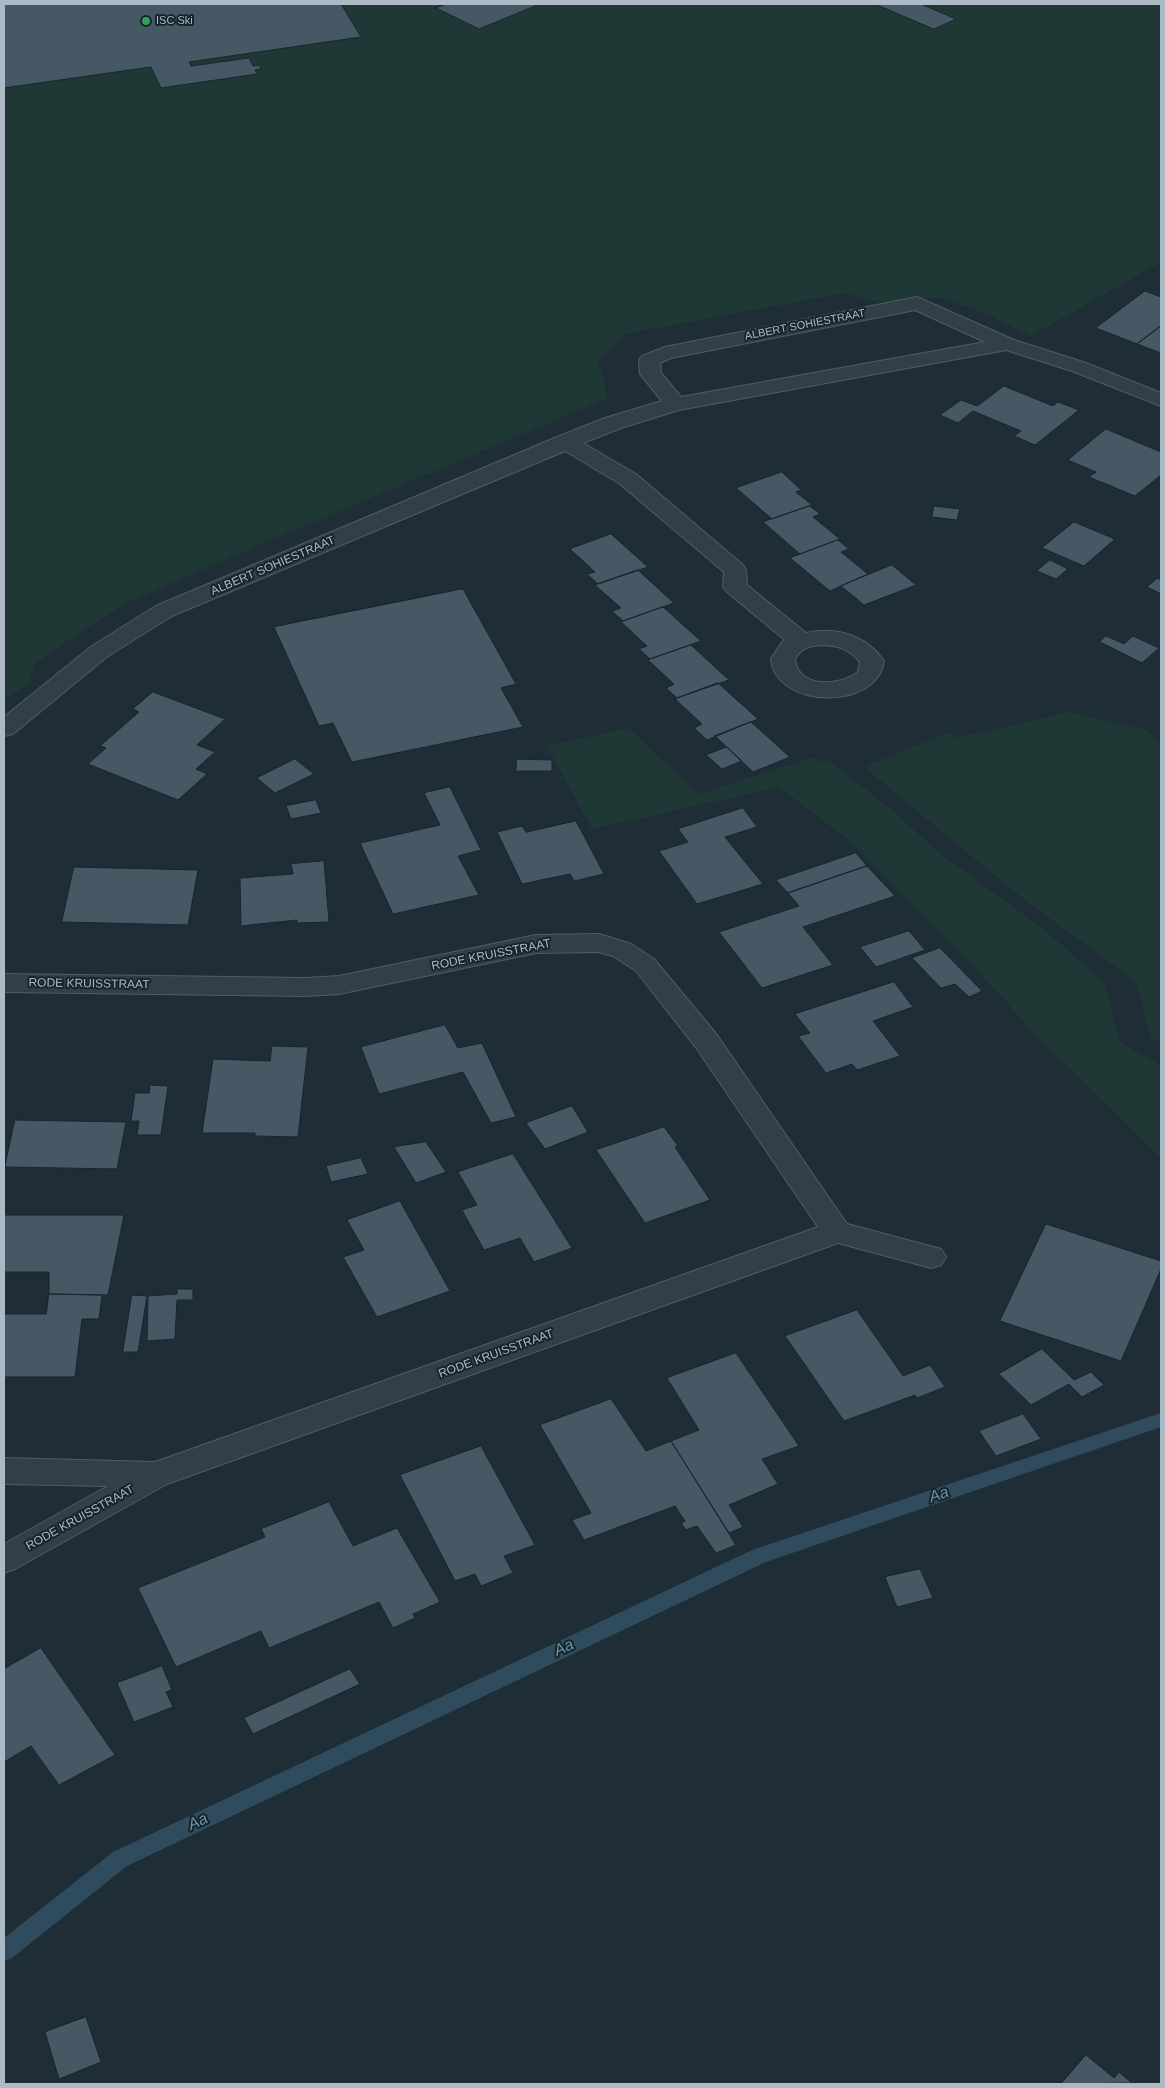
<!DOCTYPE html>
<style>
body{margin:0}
#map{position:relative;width:1165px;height:2088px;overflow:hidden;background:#1e2d36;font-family:Helvetica,sans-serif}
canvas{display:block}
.frame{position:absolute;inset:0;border:5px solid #abbac4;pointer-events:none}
</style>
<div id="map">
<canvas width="1165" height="2088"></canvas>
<div class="frame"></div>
</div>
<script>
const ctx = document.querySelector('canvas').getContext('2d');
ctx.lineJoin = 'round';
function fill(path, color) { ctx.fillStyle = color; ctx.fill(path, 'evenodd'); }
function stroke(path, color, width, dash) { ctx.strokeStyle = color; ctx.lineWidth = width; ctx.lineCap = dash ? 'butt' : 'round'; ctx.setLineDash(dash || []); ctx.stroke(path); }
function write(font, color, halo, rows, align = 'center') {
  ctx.font = font + ' Helvetica,sans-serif'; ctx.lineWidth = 4; ctx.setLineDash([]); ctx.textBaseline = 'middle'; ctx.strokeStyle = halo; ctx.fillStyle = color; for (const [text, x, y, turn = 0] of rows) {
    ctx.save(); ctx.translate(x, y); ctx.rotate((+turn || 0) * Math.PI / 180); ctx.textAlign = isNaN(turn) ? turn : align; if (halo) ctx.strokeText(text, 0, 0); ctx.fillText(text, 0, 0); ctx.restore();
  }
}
fill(new Path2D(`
 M 4,4 L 1161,4 L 1161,262 L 1031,336 L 989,315 L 943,298 L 880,302 L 844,293 L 625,334 L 598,363 L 605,380 L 606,399 L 238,554 L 127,603 L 74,636 L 36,663 L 28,685 L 4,699 Z
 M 1069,712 L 1146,730 L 1161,743 L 1161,1043 L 1151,1038 L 1137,983 L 1021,897 L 864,767 L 950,732 L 957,738 Z
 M 628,728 L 699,794 L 814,757 L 822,762 L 828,760 L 893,811 L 943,856 L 1041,927 L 1104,982 L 1119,1041 L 1161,1066 L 1161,1159 L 1030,1029 L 993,987 L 851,842 L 779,787 L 592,829 L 547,746 Z`), '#203835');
fill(new Path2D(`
 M 1161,1413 L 1161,1427 L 766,1562 L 127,1866 L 12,1958 L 4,1961 L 4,1938 L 113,1852 L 752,1550 Z`), '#2e4c5d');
const building = new Path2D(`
 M 4,4 L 341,4 L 361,37 L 189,62 L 191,66 L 249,58 L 253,66 L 259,65 L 261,69 L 255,70 L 257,74 L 161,88 L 151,67 L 4,88 Z
 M 447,4 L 540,4 L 479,29 L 436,8 Z
 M 875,4 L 921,4 L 956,19 L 934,29 Z
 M 1145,291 L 1161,297 L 1161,326 L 1137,344 L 1096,328 Z
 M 1161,326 L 1161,353 L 1137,344 Z
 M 1004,386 L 1053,406 L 1058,402 L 1079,410 L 1035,445 L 1014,436 L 1021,431 L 973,411 L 958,423 L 940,415 L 961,400 L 977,406 Z
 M 1106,429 L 1161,452 L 1161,475 L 1135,496 L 1089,477 L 1096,472 L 1068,460 Z
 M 782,472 L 801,490 L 796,492 L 812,505 L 772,519 L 736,488 Z
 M 810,506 L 820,514 L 813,517 L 840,539 L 800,554 L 763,522 Z
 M 934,506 L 960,509 L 957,520 L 932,517 Z
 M 1074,522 L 1115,539 L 1084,566 L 1042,548 Z
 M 611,534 L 648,567 L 598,584 L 587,574 L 595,572 L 570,549 Z
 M 838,540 L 849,549 L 841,552 L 868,574 L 830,591 L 790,558 Z
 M 1050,560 L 1068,569 L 1056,579 L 1037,571 Z
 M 892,565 L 916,585 L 864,605 L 841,586 Z
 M 638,570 L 674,603 L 623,621 L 612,611 L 621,608 L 595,585 Z
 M 1158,578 L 1161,580 L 1161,594 L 1147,587 Z
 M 463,589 L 516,684 L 501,688 L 523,727 L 352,762 L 333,723 L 319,726 L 274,627 Z
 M 663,607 L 701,641 L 650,659 L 639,649 L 647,646 L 621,622 Z
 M 1106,636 L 1124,644 L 1133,636 L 1159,648 L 1142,663 L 1100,642 Z
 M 691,645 L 729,680 L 677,698 L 666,688 L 674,684 L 648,660 Z
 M 718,683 L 758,719 L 707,740 L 694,728 L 702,724 L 675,699 Z
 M 153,692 L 225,719 L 197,745 L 215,752 L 196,769 L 207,774 L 178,800 L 88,764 L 106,748 L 100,746 L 139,712 L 133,709 Z
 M 751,722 L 790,757 L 753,772 L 715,736 Z
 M 727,747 L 742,761 L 722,769 L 706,755 Z
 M 295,759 L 314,774 L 275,793 L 257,778 Z
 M 517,759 L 552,760 L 552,771 L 516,771 Z
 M 450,787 L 481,850 L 458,856 L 479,895 L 393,914 L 360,843 L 440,825 L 424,793 Z
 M 316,800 L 321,813 L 291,819 L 286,806 Z
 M 743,808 L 757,827 L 725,837 L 763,884 L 697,904 L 659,851 L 688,842 L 678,829 Z
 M 576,821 L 604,874 L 574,881 L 570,874 L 522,884 L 497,832 L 522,826 L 526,832 Z
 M 856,853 L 867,866 L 788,893 L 776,880 Z
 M 324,861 L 329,922 L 297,923 L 297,920 L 241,926 L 240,878 L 293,874 L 291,864 Z
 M 867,866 L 895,896 L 803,927 L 833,965 L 762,988 L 719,932 L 799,906 L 788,893 Z
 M 74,867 L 198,870 L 188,925 L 62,922 Z
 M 909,931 L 925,950 L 876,967 L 860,947 Z
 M 940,948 L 982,991 L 969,997 L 955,984 L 941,988 L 912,958 Z
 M 894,982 L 913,1007 L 873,1021 L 900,1056 L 857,1070 L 852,1064 L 826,1073 L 798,1036 L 810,1033 L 795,1014 Z
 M 445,1025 L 458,1048 L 482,1043 L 516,1117 L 491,1123 L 463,1072 L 379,1094 L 361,1047 Z
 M 272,1046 L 308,1047 L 298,1137 L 255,1136 L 255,1133 L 202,1133 L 213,1059 L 270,1061 Z
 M 150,1085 L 168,1086 L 161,1135 L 137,1135 L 139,1121 L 131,1121 L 135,1093 L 149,1093 Z
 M 572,1106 L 588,1132 L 545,1149 L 526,1123 Z
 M 15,1120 L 126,1122 L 117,1169 L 5,1167 Z
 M 664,1127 L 678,1146 L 675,1147 L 710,1200 L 645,1223 L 596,1150 Z
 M 426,1142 L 446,1172 L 416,1183 L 394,1147 Z
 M 513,1154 L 572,1248 L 534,1262 L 520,1238 L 484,1250 L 462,1210 L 477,1205 L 458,1172 Z
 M 361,1158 L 368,1174 L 331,1182 L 326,1166 Z
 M 400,1201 L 450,1291 L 377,1317 L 343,1257 L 364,1250 L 347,1220 Z
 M 4,1215 L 124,1215 L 108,1295 L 49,1294 L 49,1272 L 4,1272 Z
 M 1046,1224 L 1161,1261 L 1161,1269 L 1121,1361 L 1000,1321 Z
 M 177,1289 L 193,1289 L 193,1300 L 177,1300 L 175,1339 L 147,1341 L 148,1296 L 177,1294 Z
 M 49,1294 L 102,1295 L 99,1319 L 82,1319 L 75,1377 L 4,1377 L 4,1314 L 46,1314 Z
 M 132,1295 L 147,1296 L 138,1352 L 123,1352 Z
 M 857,1310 L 903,1376 L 930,1365 L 945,1387 L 917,1398 L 915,1395 L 844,1421 L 785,1336 Z
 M 1042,1349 L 1074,1380 L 1091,1372 L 1104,1385 L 1082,1397 L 1069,1384 L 1031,1405 L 999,1374 Z
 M 736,1353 L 799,1446 L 762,1459 L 778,1484 L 729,1505 L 743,1527 L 729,1533 L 671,1441 L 699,1430 L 667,1378 Z
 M 611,1399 L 646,1451 L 671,1441 L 736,1545 L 716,1553 L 697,1526 L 686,1530 L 681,1523 L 685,1521 L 675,1506 L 584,1540 L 572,1520 L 591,1513 L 540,1425 Z
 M 1023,1414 L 1041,1439 L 996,1456 L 979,1431 Z
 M 481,1446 L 535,1545 L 504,1556 L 513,1573 L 481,1586 L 475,1574 L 455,1581 L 400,1475 Z
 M 329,1502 L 353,1546 L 397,1528 L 440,1602 L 413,1614 L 415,1618 L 393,1628 L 379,1602 L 269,1648 L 261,1631 L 176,1667 L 138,1588 L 265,1537 L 261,1529 Z
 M 920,1569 L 933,1598 L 897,1607 L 885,1577 Z
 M 41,1648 L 115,1755 L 59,1785 L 31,1746 L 4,1762 L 4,1669 Z
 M 162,1666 L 172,1690 L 166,1692 L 173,1707 L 134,1722 L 117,1683 Z
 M 350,1669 L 360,1684 L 253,1734 L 244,1718 Z
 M 86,2017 L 101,2062 L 59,2079 L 45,2032 Z
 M 1086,2055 L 1114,2078 L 1119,2072 L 1132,2083 L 1061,2084 Z`);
fill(building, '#455863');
stroke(building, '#19262d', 1);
const street = new Path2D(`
 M 917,297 L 1014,340 L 1086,363 L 1161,393 L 1161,406 L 1072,371 L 1006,350 L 679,410 L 621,428 L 583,443 L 636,474 L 743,565 L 746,570 L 747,585 L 806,633 C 836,626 866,635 884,661 C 876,712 775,708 771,659 L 782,642 L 785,640 L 727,592 L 723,587 L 724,572 L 620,484 L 565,451 L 172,616 L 108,656 L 13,734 L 4,736 L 4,717 L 92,646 L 156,606 L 557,437 L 605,418 L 662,401 L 640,374 L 639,360 L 642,356 L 665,347 ZM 915,310 L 985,342 L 681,397 L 661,373 L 660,363 L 671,358 ZM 821,645 C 837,645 849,649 860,662 L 858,672 C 840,686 798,689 795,659 C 801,648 809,646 821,645 Z
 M 599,934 L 631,944 L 654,959 L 717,1035 L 847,1224 L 941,1249 L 946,1257 L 941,1265 L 931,1268 L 838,1243 L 167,1484 L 15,1569 L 4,1573 L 4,1544 L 108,1486 L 4,1484 L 4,1458 L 155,1462 L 818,1227 L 697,1049 L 636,971 L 613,956 L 598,952 L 536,953 L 339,994 L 306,996 L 4,992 L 4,974 L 306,978 L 339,976 L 536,935 Z`);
stroke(street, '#4f5d65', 2);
fill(street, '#313f47');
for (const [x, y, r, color] of [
 [146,21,5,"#2e9e5b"]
]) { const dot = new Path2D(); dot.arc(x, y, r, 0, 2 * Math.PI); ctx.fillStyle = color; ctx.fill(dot); stroke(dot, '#17242b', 2); }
write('11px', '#abbac4', '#17242b', [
 ["ISC Ski",156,21]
], 'left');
write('11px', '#abbac4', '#17242b', [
 ["ALBERT SOHIESTRAAT",805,325,-11]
]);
write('12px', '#abbac4', '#17242b', [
 ["ALBERT SOHIESTRAAT",273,566,-23],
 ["RODE KRUISSTRAAT",491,955,-11],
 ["RODE KRUISSTRAAT",89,984,1],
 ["RODE KRUISSTRAAT",496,1354,-20],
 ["RODE KRUISSTRAAT",80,1518,-29]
]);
write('italic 16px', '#6993aa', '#17242b', [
 ["Aa",939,1495,-19],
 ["Aa",564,1648,-25],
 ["Aa",198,1822,-25]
]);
</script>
